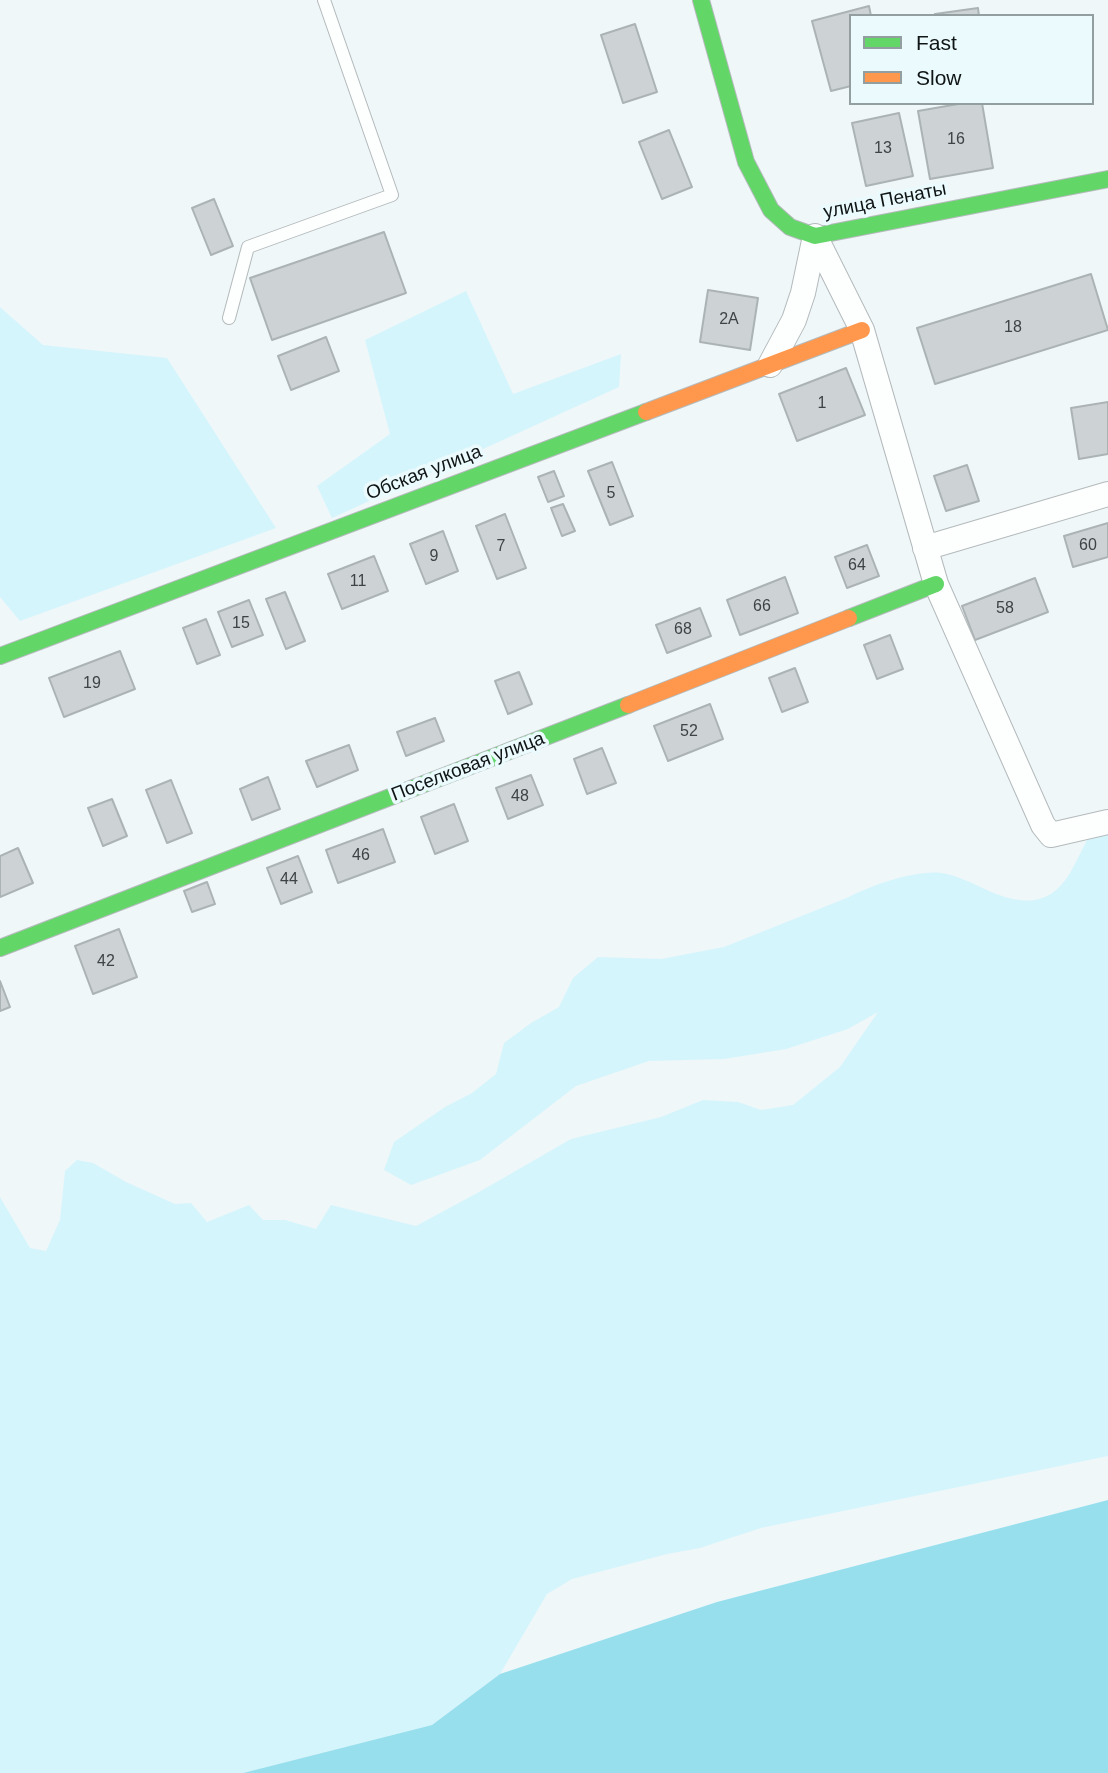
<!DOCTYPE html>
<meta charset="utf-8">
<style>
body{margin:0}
#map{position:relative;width:1108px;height:1773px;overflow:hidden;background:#eff7f9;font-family:Arial,sans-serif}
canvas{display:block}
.legend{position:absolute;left:849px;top:14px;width:245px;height:91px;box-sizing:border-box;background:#ebfafd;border:2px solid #939ea0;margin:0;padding:9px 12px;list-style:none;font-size:21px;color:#0f1415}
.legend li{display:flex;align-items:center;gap:14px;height:35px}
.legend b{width:35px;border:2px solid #939ea0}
</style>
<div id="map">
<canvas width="1108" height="1773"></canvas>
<ul class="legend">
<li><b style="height:9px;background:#63d668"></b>Fast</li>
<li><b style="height:9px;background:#ff974d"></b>Slow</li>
</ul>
</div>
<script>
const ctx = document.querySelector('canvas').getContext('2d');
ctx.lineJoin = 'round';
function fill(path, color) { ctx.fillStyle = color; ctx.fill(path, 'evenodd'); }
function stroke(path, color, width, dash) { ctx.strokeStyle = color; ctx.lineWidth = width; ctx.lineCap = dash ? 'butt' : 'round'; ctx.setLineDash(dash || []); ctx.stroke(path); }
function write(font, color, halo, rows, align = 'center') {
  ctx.font = font + ' Arial,sans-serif'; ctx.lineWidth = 7; ctx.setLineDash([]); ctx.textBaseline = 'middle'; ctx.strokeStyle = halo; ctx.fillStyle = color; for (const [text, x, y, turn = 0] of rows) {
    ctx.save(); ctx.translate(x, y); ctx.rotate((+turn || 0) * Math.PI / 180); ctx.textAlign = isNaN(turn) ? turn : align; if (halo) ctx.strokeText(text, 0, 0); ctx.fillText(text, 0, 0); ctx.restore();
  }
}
fill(new Path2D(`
 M 466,291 L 513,394 L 621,354 L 619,387 L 332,518 L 317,486 L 390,434 L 365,340 Z
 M 0,307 L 43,345 L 167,358 L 276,528 L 20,621 L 0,597 Z
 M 1108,823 L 1108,1456 L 761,1528 L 700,1548 L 667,1554 L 572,1579 L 547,1594 L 500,1674 L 432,1725 L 243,1773 L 0,1773 L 0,1197 L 30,1248 L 46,1251 L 60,1220 L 65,1171 L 77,1160 L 93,1163 L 126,1182 L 175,1204 L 191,1203 L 207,1222 L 249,1205 L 263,1220 L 285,1220 L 316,1229 L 331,1205 L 416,1226 L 479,1192 L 571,1139 L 661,1117 L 703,1100 L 738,1102 L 761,1110 L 793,1105 L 840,1067 L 878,1012 L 848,1029 L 786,1049 L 724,1059 L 649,1061 L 576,1086 L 480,1160 L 411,1185 L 384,1170 L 394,1142 L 445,1107 L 472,1093 L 496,1074 L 504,1043 L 531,1023 L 559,1007 L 573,978 L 598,957 L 661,959 L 724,947 L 849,897 C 871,885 922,867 947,874 C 977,881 1006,907 1039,899 C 1064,893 1074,865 1085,844 C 1087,840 1090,833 1093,830 C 1096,827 1104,825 1108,823 Z`), '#d5f5fc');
fill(new Path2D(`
 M 1108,1500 L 1108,1773 L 243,1773 L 432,1725 L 500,1674 L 717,1602 Z`), '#98dfee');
const building = new Path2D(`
 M 869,6 L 871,16 L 851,16 L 851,86 L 831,91 L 812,21 Z
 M 978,8 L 979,16 L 936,16 L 935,14 Z
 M 635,24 L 657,92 L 623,103 L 601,35 Z
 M 964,103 L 982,103 L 993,168 L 930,179 L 918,111 Z
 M 899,113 L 913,176 L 866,186 L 852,123 Z
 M 669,130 L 692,187 L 662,199 L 639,142 Z
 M 214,199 L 233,246 L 211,255 L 192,208 Z
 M 384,232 L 406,293 L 272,340 L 250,278 Z
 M 1091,274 L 1108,330 L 935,384 L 917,328 Z
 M 708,290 L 758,298 L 750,350 L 700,342 Z
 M 326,337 L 339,371 L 291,390 L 278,356 Z
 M 846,368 L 865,415 L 797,441 L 779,394 Z
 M 1108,402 L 1108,454 L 1079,459 L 1071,408 Z
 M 612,462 L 633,516 L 610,525 L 588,471 Z
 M 967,465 L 979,501 L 946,511 L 934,476 Z
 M 554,471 L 564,496 L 548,502 L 538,477 Z
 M 563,504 L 575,531 L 562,536 L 551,508 Z
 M 505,514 L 526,568 L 497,579 L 476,526 Z
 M 1108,523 L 1108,557 L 1073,567 L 1064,536 Z
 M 443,531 L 458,571 L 426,584 L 410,544 Z
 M 867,545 L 879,576 L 847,588 L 835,557 Z
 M 374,556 L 388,591 L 342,609 L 328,574 Z
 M 785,577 L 798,613 L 740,635 L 727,600 Z
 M 1035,578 L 1048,612 L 975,640 L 962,606 Z
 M 285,592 L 305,641 L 286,649 L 266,599 Z
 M 249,600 L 263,635 L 232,647 L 218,612 Z
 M 700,608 L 711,636 L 667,653 L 656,625 Z
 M 206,619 L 220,655 L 197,664 L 183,628 Z
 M 890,635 L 903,669 L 877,679 L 864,645 Z
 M 120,651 L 135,689 L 64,717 L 49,678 Z
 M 795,668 L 808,702 L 782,712 L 769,678 Z
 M 519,672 L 532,704 L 508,714 L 495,681 Z
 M 710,704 L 723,739 L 668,761 L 654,726 Z
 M 435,718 L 444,741 L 406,756 L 397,732 Z
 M 349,745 L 358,770 L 317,787 L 306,761 Z
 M 602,748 L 616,783 L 587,794 L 574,759 Z
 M 531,775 L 543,805 L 508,819 L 496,788 Z
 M 268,777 L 280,809 L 252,820 L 240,789 Z
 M 171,780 L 192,833 L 167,843 L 146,790 Z
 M 112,799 L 127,836 L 103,846 L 88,808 Z
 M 454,804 L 468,841 L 435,854 L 421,817 Z
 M 383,829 L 395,862 L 338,883 L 326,850 Z
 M 18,848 L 33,883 L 0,897 L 0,856 Z
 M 298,856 L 312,892 L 281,904 L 267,868 Z
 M 207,882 L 215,904 L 192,912 L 184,891 Z
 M 119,929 L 137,977 L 93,994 L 75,946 Z
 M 0,981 L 10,1007 L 0,1011 Z`);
fill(building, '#cdd3d5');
stroke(building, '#acb3b4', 2);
const lane = new Path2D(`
 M 229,318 L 248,247 L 392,195 L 324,0`);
const street = new Path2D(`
 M 770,365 L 794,320 L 803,293 L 815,236 L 862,330 L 936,584 L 1043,825 L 1051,835 L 1108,822
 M 925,548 L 1108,494`);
const fast = new Path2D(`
 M 701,0 L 746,162 L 771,210 L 790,227 L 815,236 L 1108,179
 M 849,618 L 936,584
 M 0,656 L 646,412
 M 0,948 L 628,705`);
const slow = new Path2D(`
 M 646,412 L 862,330
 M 628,705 L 849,618`);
stroke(lane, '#b4babb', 14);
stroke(street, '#b4babb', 26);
stroke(fast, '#b4babb', 18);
stroke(slow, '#b4babb', 18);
stroke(lane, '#fdfefe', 12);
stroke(street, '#fdfefe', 24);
stroke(fast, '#63d668', 16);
stroke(slow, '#ff974d', 16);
write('16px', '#3e4445', null, [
 ["16",956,140],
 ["13",883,149],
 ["2А",729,320],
 ["18",1013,328],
 ["1",822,404],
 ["5",611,494],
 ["60",1088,546],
 ["7",501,547],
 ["9",434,557],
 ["64",857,566],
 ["11",358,582],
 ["66",762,607],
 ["58",1005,609],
 ["15",241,624],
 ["68",683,630],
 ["19",92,684],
 ["52",689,732],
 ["48",520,797],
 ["46",361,856],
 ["44",289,880],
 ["42",106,962]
]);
write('19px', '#0f1415', '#ebfafd', [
 ["улица Пенаты",885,201,-11],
 ["Обская улица",424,473,-21],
 ["Поселковая улица",468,767,-21]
]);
</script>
